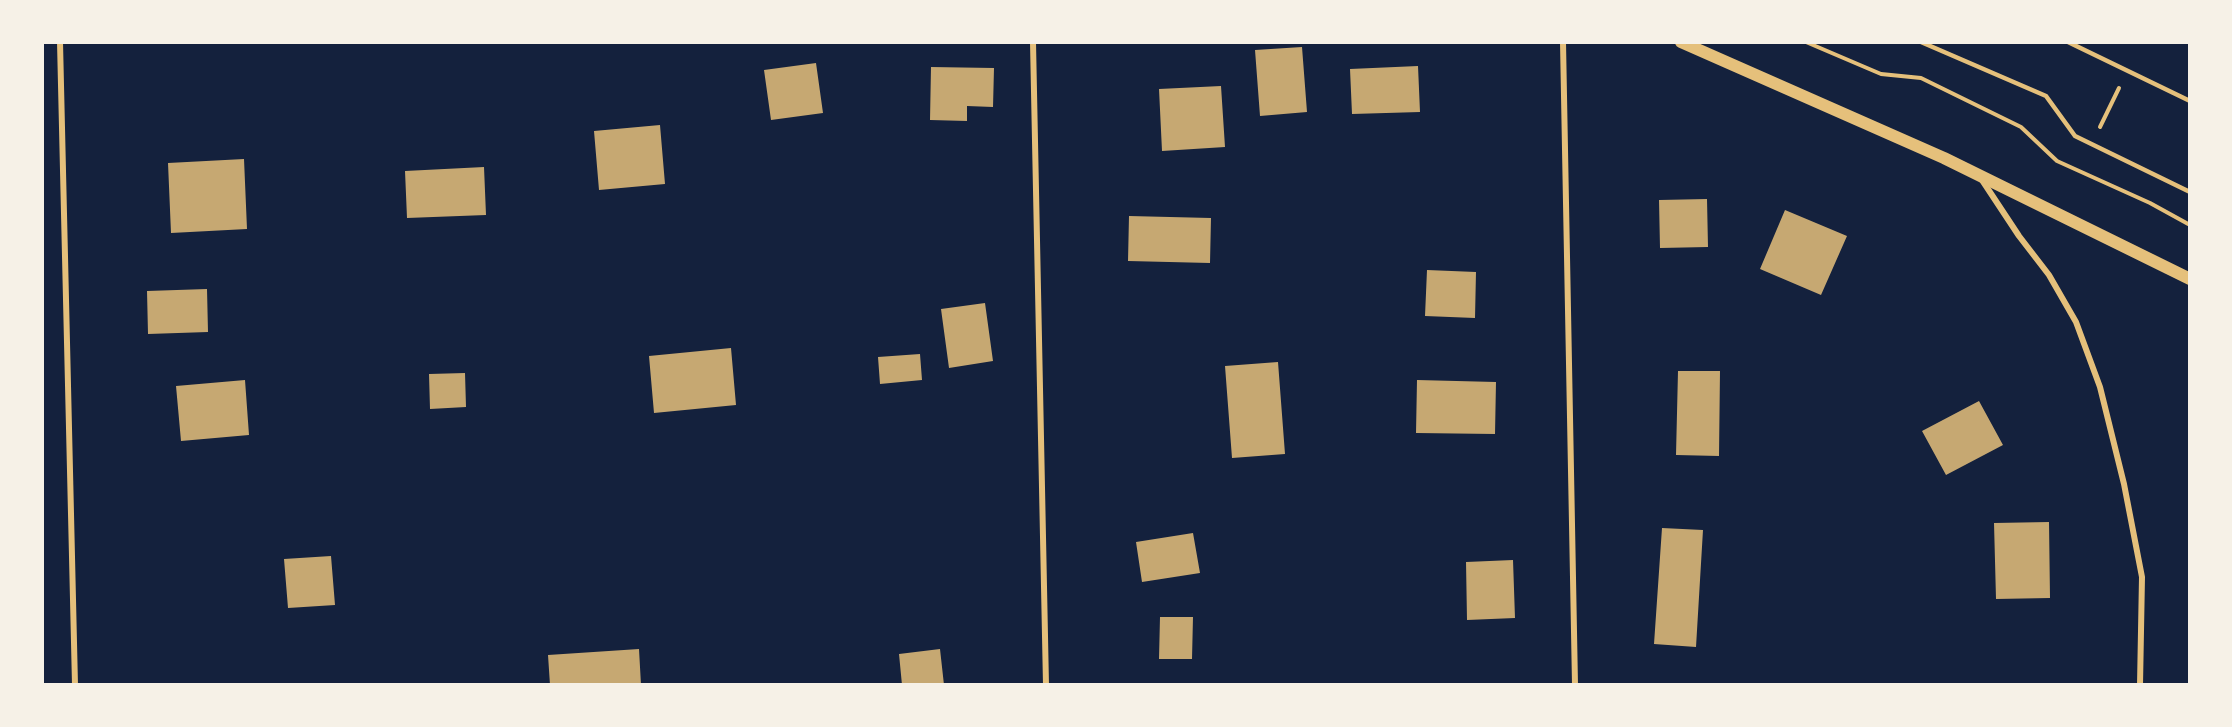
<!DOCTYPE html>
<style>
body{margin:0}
#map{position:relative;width:2232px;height:727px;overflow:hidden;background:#14213d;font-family:Lato,sans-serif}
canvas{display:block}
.frame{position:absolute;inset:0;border:44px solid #f6f1e7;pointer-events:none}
</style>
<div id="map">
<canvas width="2232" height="727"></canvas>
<div class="frame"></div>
</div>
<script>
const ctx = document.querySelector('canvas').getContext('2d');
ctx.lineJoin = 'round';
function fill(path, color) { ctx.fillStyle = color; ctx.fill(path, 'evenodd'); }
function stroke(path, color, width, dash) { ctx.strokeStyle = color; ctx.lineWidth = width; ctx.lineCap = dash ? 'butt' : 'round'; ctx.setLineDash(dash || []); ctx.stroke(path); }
fill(new Path2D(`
 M 1302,47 L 1307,112 L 1260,116 L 1255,50 Z
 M 816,63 L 823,113 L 771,120 L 764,70 Z
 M 1418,66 L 1420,112 L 1352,114 L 1350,69 Z
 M 931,67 L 994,68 L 993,107 L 967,106 L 967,121 L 930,120 Z
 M 1221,86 L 1225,147 L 1162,151 L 1159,89 Z
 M 660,125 L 665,184 L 599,190 L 594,131 Z
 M 244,159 L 247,229 L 171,233 L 168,163 Z
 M 484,167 L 486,215 L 407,218 L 405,171 Z
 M 1707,199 L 1708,247 L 1660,248 L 1659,200 Z
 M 1785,210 L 1847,236 L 1821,295 L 1760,269 Z
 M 1129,216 L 1211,218 L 1210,263 L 1128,261 Z
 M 1427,270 L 1476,272 L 1475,318 L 1425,316 Z
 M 207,289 L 208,332 L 148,334 L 147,291 Z
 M 985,303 L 993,361 L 949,368 L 941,309 Z
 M 731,348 L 736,405 L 654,413 L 649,356 Z
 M 920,354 L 922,380 L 880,384 L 878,357 Z
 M 1278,362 L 1285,454 L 1232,458 L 1225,366 Z
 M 1678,371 L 1720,371 L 1719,456 L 1676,455 Z
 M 465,373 L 466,407 L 430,409 L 429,374 Z
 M 245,380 L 249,435 L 181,441 L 176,386 Z
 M 1417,380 L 1496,382 L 1495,434 L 1416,433 Z
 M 1979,401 L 2003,445 L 1946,475 L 1922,431 Z
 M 2049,522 L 2050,598 L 1996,599 L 1994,523 Z
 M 1662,528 L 1703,530 L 1696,647 L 1654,644 Z
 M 1193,533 L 1200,573 L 1142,582 L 1136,542 Z
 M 331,556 L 335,605 L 288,608 L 284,559 Z
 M 1513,560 L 1515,618 L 1467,620 L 1466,562 Z
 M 1160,617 L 1193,617 L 1192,659 L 1159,659 Z
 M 639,649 L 641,685 L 550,685 L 548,655 Z
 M 940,649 L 944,685 L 902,685 L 899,654 Z`), '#c6a872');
stroke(new Path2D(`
 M 1806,42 L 1881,74 L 1921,78 L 2021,127 L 2057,161 L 2150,203 L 2190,225
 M 2100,127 L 2119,88`), '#e5c07b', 4);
stroke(new Path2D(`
 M 1921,42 L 2046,96 L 2075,136 L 2190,192
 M 2068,42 L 2190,101`), '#e5c07b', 4.5);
stroke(new Path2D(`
 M 60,42 L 75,685
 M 1033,42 L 1046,685
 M 1563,42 L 1575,685
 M 1982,180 L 2019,236 L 2049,275 L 2076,322 L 2100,387 L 2124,484 L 2142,577 L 2140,685`), '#e5c07b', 6);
stroke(new Path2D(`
 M 1681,42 L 1944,158 L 2190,279`), '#e5c07b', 12);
</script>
